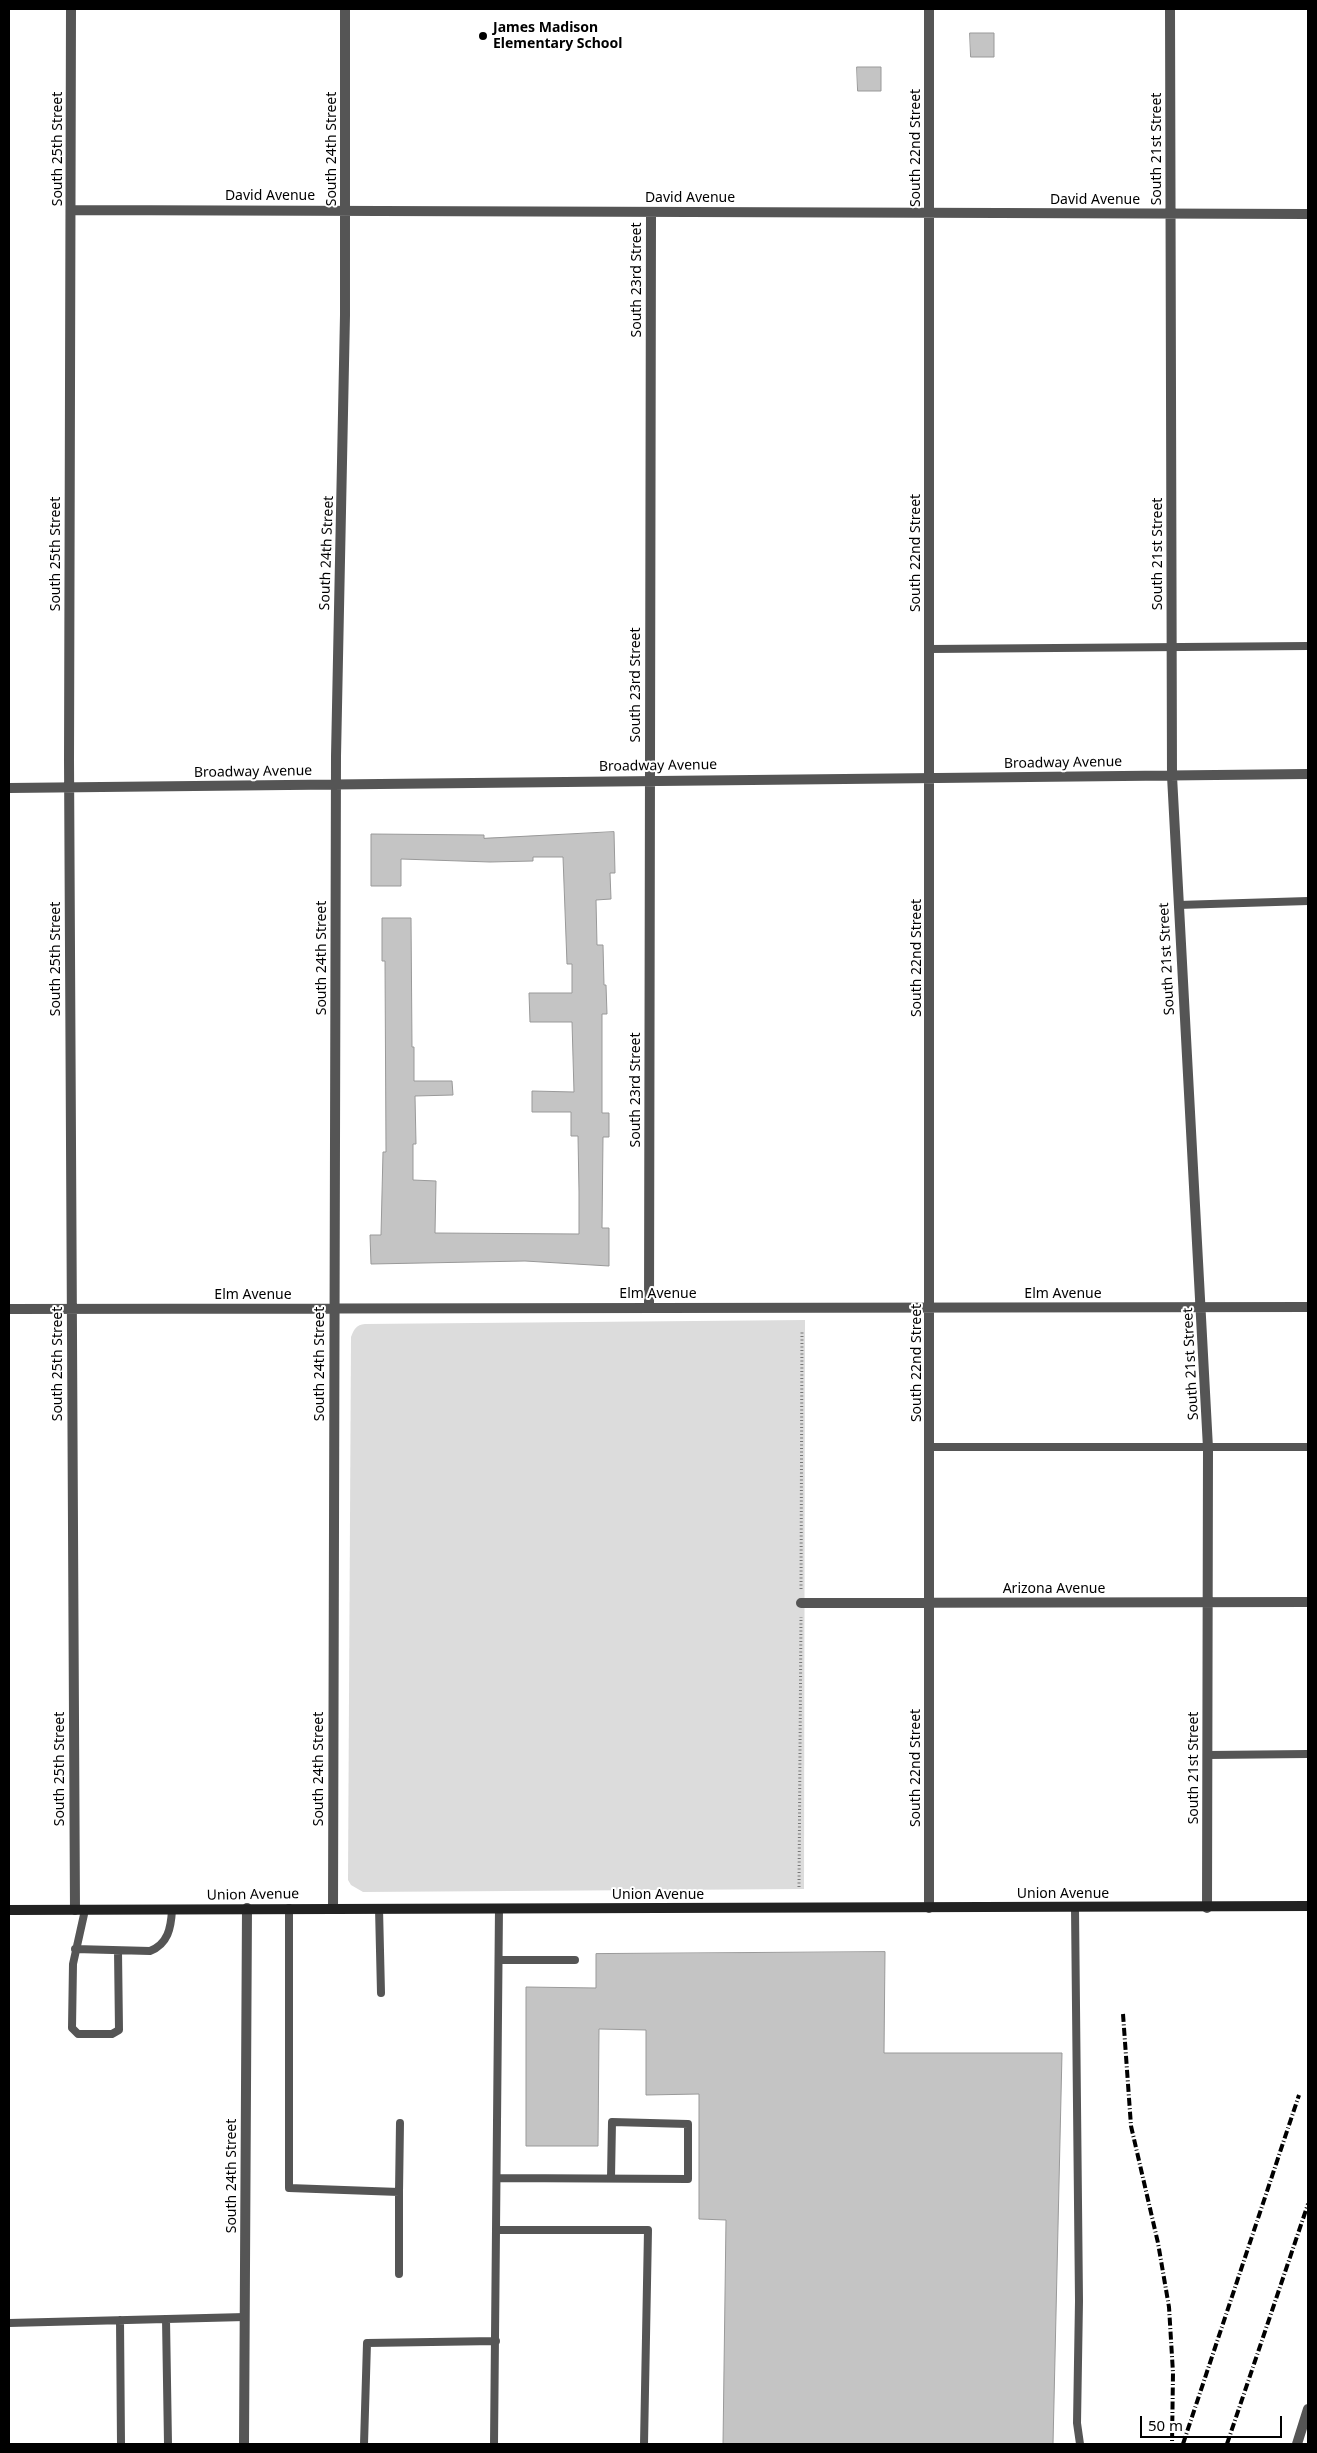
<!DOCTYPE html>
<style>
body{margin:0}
#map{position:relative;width:1317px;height:2453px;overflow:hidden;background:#fff;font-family:"Noto Sans",sans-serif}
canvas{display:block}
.frame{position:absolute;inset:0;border:10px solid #000;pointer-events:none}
.scale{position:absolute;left:1140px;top:2416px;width:142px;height:22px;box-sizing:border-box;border:2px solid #000;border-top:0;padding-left:6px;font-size:15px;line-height:18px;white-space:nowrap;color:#000;-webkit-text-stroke:4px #fff;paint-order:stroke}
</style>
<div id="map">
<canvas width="1317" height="2453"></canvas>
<div class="frame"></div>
<div class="scale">50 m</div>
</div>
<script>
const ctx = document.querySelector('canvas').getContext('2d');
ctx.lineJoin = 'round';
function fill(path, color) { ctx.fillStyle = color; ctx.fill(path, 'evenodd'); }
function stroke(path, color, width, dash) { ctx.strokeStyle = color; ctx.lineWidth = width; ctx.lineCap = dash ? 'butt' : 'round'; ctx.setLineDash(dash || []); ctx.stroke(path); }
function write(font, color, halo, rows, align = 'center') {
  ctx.font = font + ' "Noto Sans",sans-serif'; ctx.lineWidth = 4; ctx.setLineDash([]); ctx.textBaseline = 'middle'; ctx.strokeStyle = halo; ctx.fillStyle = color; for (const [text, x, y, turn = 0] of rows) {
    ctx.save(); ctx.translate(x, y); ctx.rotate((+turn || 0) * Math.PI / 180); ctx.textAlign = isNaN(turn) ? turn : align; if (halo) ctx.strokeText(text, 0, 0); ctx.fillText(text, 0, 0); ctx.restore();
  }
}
fill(new Path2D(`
 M 805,1320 L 804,1889 L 363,1892 L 351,1885 L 348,1880 L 351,1337 C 354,1329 356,1325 365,1324 Z`), '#dcdcdc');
const building = new Path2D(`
 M 970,33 L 994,33 L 994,57 L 971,57 Z
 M 857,67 L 881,67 L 881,91 L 858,91 Z
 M 614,832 L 615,873 L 610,873 L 611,899 L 596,900 L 597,945 L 603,945 L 604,985 L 606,985 L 607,1014 L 602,1014 L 602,1113 L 609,1113 L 609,1137 L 603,1137 L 602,1228 L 609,1228 L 609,1266 L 525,1261 L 371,1264 L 370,1235 L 381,1235 L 383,1152 L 386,1152 L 385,961 L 382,961 L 382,918 L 411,918 L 412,1047 L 414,1047 L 414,1081 L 452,1081 L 453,1095 L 415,1096 L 416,1144 L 413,1144 L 413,1180 L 436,1181 L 435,1233 L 579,1234 L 579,1192 L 578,1136 L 571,1136 L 571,1112 L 532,1112 L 532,1091 L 574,1092 L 572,1022 L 530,1022 L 529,993 L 572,993 L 572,964 L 567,964 L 563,857 L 533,857 L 533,861 L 490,862 L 401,859 L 401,886 L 371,886 L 371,834 L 484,835 L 484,838 Z
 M 885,1952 L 884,2053 L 1062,2053 L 1053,2444 L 723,2444 L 726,2220 L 699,2219 L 699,2094 L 646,2095 L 646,2030 L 599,2029 L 598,2146 L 526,2146 L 526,1987 L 596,1988 L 596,1954 Z`);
fill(building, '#c4c4c4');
stroke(building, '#999', 1);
stroke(new Path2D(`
 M 801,1589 L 802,1331
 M 799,1887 L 801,1617`), '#777', 3, [1, 2.5]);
stroke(new Path2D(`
 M 930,649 L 1308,646
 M 1178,905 L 1308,901
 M 930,1447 L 1308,1447
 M 1208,1755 L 1308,1754
 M 289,1908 L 289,2188 L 399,2192 L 400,2123
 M 379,1908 L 381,1993
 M 1075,1908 L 1079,2301 L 1077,2423 L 1080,2444
 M 85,1910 L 73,1964 L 72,2028 L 78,2034 L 112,2034 L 119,2030 L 118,1951
 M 75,1949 L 150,1951 C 168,1944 171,1928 172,1910
 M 499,1960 L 575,1960
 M 497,2178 L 688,2179 L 688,2124 L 612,2122 L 611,2178
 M 496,2230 L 648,2230 L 644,2444
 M 399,2274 L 399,2192
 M 166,2319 L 168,2444
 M 120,2320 L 121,2444
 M 9,2323 L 245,2317
 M 364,2444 L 367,2343 L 496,2341
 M 494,2444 L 499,1908`), '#555', 8);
stroke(new Path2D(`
 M 71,9 L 69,759 L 75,1910
 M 1170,9 L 1172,776 L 1208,1448 L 1207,1908
 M 72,210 L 1308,214
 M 9,788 L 1308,774
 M 649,1308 L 651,212
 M 9,1309 L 1308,1307
 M 801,1603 L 1308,1602
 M 333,1908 L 336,756 L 345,315 L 345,9
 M 929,1908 L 929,9
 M 244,2444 L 247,1908
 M 1297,2444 L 1308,2409`), '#555', 10);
stroke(new Path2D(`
 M 9,1910 L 1308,1906`), '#222', 10);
stroke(new Path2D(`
 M 1123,2014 L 1131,2126 L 1158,2243 L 1169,2307 L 1173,2373 L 1172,2444
 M 1183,2444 L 1299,2095
 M 1227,2444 L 1308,2204`), '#000', 4, [8, 2.5, 1, 2.5]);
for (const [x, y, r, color] of [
 [483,36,5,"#000"]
]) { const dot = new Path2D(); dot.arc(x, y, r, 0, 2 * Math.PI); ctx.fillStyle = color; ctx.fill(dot); stroke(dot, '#fff', 2); }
write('bold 14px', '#000', '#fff', [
 ["James Madison",493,28],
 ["Elementary School",493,44]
], 'left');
write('14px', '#000', '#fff', [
 ["South 22nd Street",916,148,-90],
 ["South 25th Street",58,149,-90],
 ["South 24th Street",332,149,-90],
 ["South 21st Street",1157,149,-90],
 ["David Avenue",270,196],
 ["David Avenue",690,198],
 ["David Avenue",1095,200],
 ["South 23rd Street",637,280,-90],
 ["South 24th Street",327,553,-88],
 ["South 22nd Street",916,553,-90],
 ["South 25th Street",56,554,-90],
 ["South 21st Street",1158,554,-90],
 ["South 23rd Street",636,685,-90],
 ["Broadway Avenue",1063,763,-1],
 ["Broadway Avenue",658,766,-1],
 ["Broadway Avenue",253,772,-1],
 ["South 24th Street",322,958,-90],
 ["South 22nd Street",917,958,-90],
 ["South 25th Street",56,959,-90],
 ["South 21st Street",1167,959,-93],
 ["South 23rd Street",636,1090,-90],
 ["Elm Avenue",658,1294],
 ["Elm Avenue",1063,1294],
 ["Elm Avenue",253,1295],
 ["South 22nd Street",917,1363,-90],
 ["South 25th Street",58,1364,-90],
 ["South 24th Street",320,1364,-90],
 ["South 21st Street",1191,1364,-93],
 ["Arizona Avenue",1054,1589],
 ["South 22nd Street",916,1768,-90],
 ["South 21st Street",1194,1768,-90],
 ["South 25th Street",60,1769,-90],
 ["South 24th Street",319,1769,-90],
 ["Union Avenue",1063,1894],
 ["Union Avenue",253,1895,-1],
 ["Union Avenue",658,1895],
 ["South 24th Street",232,2176,-90]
]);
</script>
